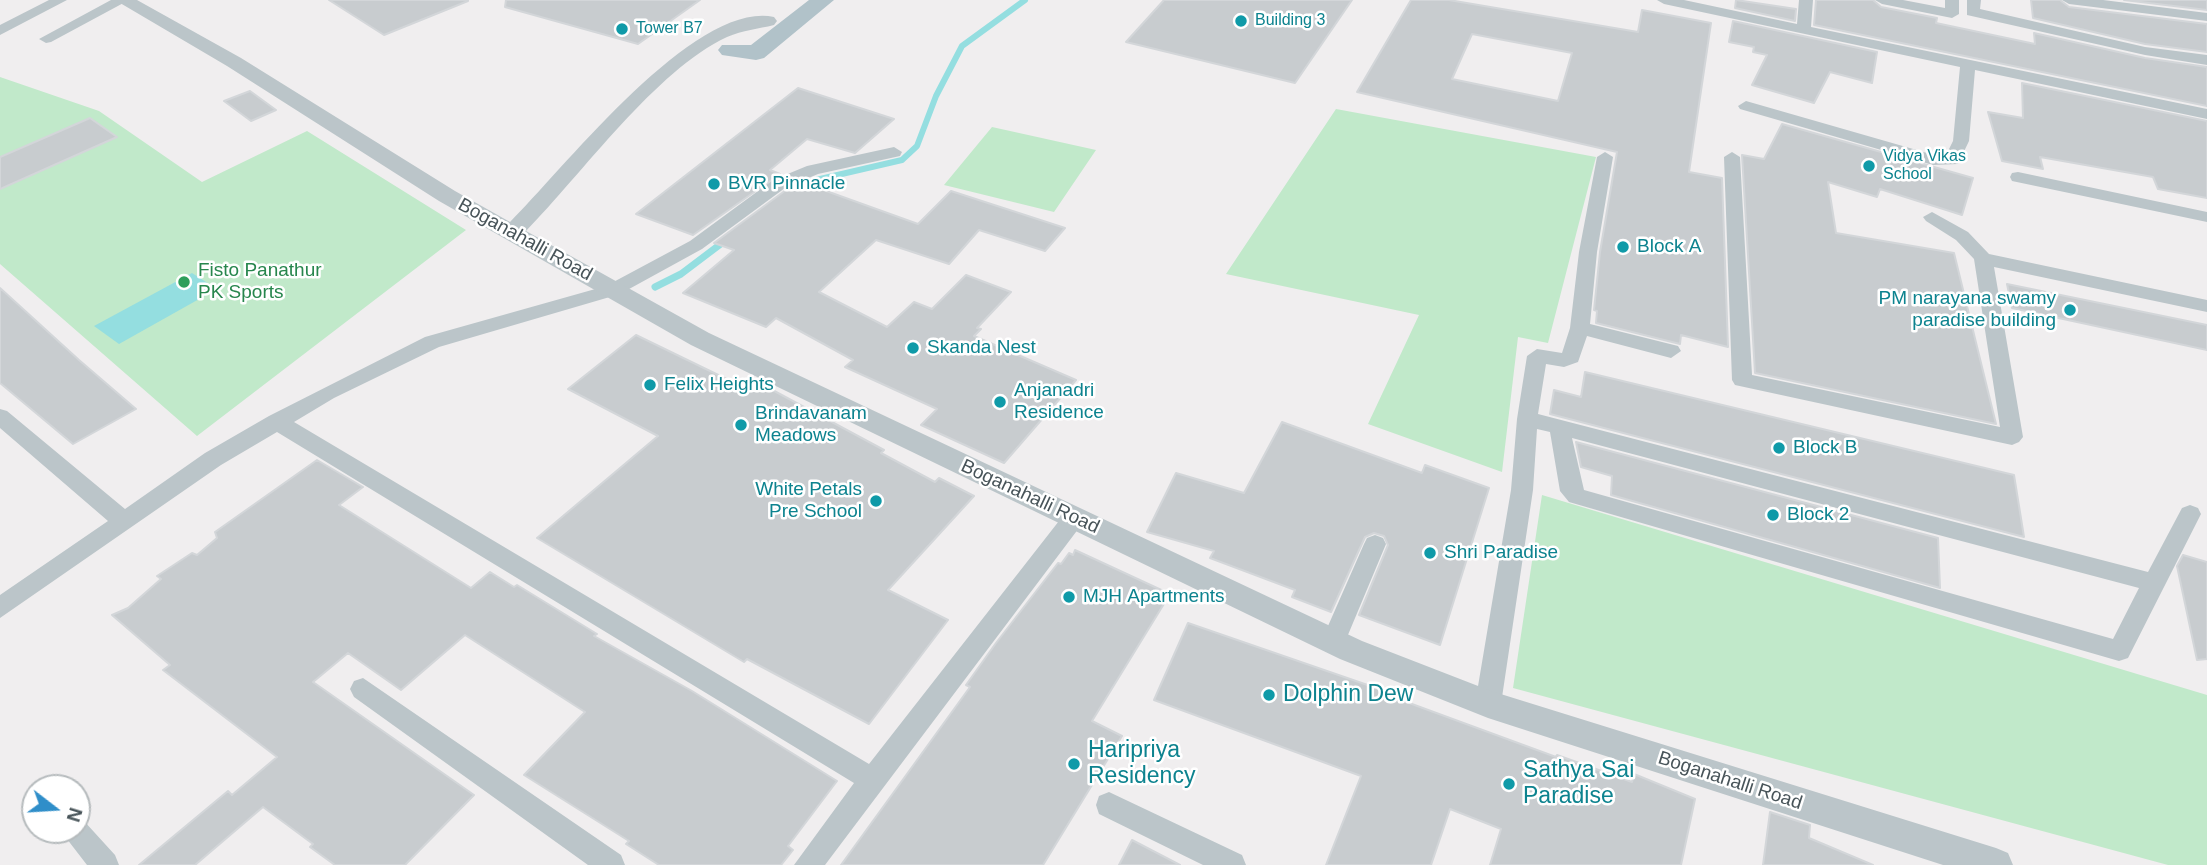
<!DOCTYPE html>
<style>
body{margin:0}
#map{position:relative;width:2207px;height:865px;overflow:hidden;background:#f0eeef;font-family:Helvetica,sans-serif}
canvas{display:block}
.north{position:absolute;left:21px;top:774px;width:70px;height:70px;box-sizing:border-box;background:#fff;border:2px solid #b6bbbd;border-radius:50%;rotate:107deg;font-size:19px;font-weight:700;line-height:28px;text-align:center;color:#485459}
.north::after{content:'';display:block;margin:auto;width:24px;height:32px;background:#2f8ec9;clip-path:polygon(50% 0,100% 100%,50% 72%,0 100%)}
</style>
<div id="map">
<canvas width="2207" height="865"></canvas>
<div class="north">N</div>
</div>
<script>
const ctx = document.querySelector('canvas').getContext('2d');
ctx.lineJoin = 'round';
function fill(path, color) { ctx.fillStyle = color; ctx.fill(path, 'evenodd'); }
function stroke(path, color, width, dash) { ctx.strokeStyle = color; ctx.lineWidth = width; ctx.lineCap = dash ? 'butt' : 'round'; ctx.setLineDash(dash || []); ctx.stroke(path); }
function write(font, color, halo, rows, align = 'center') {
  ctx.font = font + ' Helvetica,sans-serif'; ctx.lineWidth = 5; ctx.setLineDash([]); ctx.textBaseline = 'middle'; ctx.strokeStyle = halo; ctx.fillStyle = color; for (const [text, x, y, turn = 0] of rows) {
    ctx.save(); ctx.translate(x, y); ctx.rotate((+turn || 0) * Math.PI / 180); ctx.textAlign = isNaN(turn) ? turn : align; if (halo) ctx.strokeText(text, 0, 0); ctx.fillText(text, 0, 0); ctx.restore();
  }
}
fill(new Path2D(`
 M 0,77 L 99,111 L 202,182 L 307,131 L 466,230 L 197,436 L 0,264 Z
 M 1336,109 L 1596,157 L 1548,343 L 1518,337 L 1502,472 L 1368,424 L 1419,315 L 1226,274 Z
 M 992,127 L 1096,150 L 1054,212 L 944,185 Z
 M 1542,495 L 2207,695 L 2207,865 L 2168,865 L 1513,688 Z`), '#c1e9ca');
fill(new Path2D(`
 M 192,273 L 217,289 L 119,344 L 94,326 Z`), '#94dee0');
stroke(new Path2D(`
 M 793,191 L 803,183 L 902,160 L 917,146 L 936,96 L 962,46 L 1025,0`), '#94dee0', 6);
stroke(new Path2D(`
 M 655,287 L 681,274 L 726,240`), '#94dee0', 7);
const building = new Path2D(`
 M 329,0 L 468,0 L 468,1 L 384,35 Z
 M 506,0 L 700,0 L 638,44 L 505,7 Z
 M 1164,0 L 1352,0 L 1295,83 L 1126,42 Z
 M 1411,0 L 1449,0 L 1638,32 L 1642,10 L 1711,23 L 1689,172 L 1722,178 L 1728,347 L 1681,335 L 1680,344 L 1596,323 L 1597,311 L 1594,310 L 1600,252 L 1617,152 L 1357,92 ZM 1472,34 L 1572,53 L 1558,101 L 1452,79 Z
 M 1736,0 L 1796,9 L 1795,21 L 1735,8 Z
 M 1816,0 L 1873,0 L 1881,7 L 1937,18 L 1936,23 L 2035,44 L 2034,33 L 2145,58 L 2207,67 L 2207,106 L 1814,25 Z
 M 2031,0 L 2060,0 L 2069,7 L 2207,24 L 2207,52 L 2145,44 L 2033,18 Z
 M 2124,0 L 2207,0 L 2207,10 Z
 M 1733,21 L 1877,52 L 1872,83 L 1830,72 L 1814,103 L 1752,85 L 1767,55 L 1753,52 L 1754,47 L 1729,42 Z
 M 2022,83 L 2207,121 L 2207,198 L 2158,189 L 2153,177 L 2040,157 L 2043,169 L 2002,161 L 1988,112 L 2023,118 Z
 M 798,88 L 894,119 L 855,153 L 807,139 L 770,170 L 780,174 L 693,235 L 636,214 Z
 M 250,91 L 276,110 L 251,121 L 224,101 Z
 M 90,118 L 117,137 L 0,189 L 0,157 Z
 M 1782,124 L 1973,178 L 1962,215 L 1880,189 L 1877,197 L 1828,182 L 1836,233 L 1954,253 L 1996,424 L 1755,373 L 1742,155 L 1764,159 Z
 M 804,183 L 918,224 L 951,191 L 1065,228 L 1045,251 L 979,230 L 949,264 L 876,240 L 819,292 L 887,327 L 914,302 L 932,309 L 966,275 L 1011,292 L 977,328 L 981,329 L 974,336 L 1076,380 L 1004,463 L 921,425 L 937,409 L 845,367 L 853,360 L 776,318 L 766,327 L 683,293 L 734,250 L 714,243 L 786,190 Z
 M 2007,284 L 2207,325 L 2207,350 L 2012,308 Z
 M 0,288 L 79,360 L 136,409 L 73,444 L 0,383 Z
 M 636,335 L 743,387 L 752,379 L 884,450 L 881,453 L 935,482 L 939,478 L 974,496 L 888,590 L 948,620 L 869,724 L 747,659 L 744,662 L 537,538 L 658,436 L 568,389 Z
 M 1585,372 L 2014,475 L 2024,537 L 1550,414 L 1554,390 L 1581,397 Z
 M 1282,422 L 1422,473 L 1425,465 L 1489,488 L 1440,645 L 1359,615 L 1388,545 L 1384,536 L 1374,533 L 1365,537 L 1331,612 L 1292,597 L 1295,590 L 1210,558 L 1214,551 L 1147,532 L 1176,473 L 1244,493 Z
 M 1576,442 L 1938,538 L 1940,588 L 1611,495 L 1612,476 L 1581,467 Z
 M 317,460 L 363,487 L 339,505 L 471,588 L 490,572 L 514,587 L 517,585 L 597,634 L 594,636 L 692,691 L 837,781 L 788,846 L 793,850 L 781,865 L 659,865 L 626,844 L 629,841 L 524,775 L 585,712 L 465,635 L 401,690 L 348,653 L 313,682 L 474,795 L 405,865 L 335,865 L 310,847 L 313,844 L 263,807 L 195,865 L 139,865 L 228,791 L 232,795 L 277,757 L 163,670 L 170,665 L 112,615 L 128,608 L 161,579 L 157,576 L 192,553 L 197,555 L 217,538 L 215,532 Z
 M 1075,550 L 1170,594 L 1092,721 L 1122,736 L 1043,865 L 841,865 L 970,687 L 966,685 L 996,643 L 1058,563 L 1061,564 L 1069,553 L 1073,555 Z
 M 2183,555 L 2207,562 L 2207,659 L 2197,660 L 2177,566 Z
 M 1188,623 L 1382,690 L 1382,693 L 1556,757 L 1557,755 L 1632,782 L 1634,774 L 1695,799 L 1681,865 L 1490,865 L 1501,829 L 1450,809 L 1431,865 L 1326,865 L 1361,776 L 1154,700 Z
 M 1770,812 L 1810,825 L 1809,838 L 1873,865 L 1763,865 Z
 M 1132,840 L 1180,865 L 1119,865 Z`);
fill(building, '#c8cccf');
stroke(building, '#d3d6d9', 2);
fill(new Path2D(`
 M 49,0 L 67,0 L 0,35 L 0,25 Z
 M 111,0 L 129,0 L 51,42 L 46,43 L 39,39 Z
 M 1657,0 L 1684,0 L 1797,24 L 1799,0 L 1813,0 L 1811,27 L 2207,109 L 2207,119 L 1975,70 L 1969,141 L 1958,164 L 1933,165 L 1740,109 L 1738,106 L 1746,101 L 1934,155 L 1946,155 L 1953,141 L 1960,67 L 1664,4 Z
 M 1875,0 L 1903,0 L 1945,8 L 1945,0 L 1959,0 L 1959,14 L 1952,18 L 1882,4 Z
 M 1967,0 L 1981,0 L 1980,9 L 2145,47 L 2207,55 L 2207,65 L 2145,55 L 1967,15 Z
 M 2062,0 L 2103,0 L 2207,13 L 2207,21 L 2069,4 Z
 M 894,147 L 902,152 L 900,156 L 818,174 L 785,188 L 702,249 L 620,294 L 439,347 L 334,398 L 294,422 L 869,764 L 1066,512 L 1074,509 L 1082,512 L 1085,518 L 1082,524 L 825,865 L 794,865 L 854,783 L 277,432 L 221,465 L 0,618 L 0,595 L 108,521 L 0,428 L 0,409 L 7,411 L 125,509 L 205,453 L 269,416 L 425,337 L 606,286 L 690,241 L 773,180 L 807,166 Z
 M 1605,152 L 1613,157 L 1597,252 L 1590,324 L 1678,346 L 1681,351 L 1671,358 L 1587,336 L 1578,362 L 1564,367 L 1546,364 L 1538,414 L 2148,572 L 2182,508 L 2190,505 L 2198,508 L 2201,514 L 2128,658 L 2119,661 L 1569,502 L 1560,491 L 1550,432 L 1537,429 L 1533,490 L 1501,704 L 1497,712 L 1488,715 L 1479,712 L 1475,704 L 1511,490 L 1517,419 L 1527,356 L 1537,349 L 1562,353 L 1570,328 L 1579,252 L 1597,157 ZM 1572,438 L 2139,588 L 2113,639 L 1584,490 Z
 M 1732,152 L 1740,157 L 1752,375 L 2000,427 L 1974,259 L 1956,240 L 1926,221 L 1923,217 L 1932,212 L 1968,232 L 1989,254 L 2207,300 L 2207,312 L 1994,267 L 2023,437 L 2019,442 L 2012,445 L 1735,385 L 1732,380 L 1724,157 Z
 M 2018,172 L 2207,212 L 2207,222 L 2012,181 L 2010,177 L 2012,173 Z
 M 1375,535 L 1383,538 L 1386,544 L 1345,642 L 1342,649 L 1333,652 L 1324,649 L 1321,642 L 1364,544 L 1367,538 Z
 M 363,678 L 621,855 L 625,865 L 588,865 L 354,697 L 350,689 L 354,681 Z
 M 1109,792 L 1242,855 L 1246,865 L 1203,865 L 1099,814 L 1096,805 L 1099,796 Z
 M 77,818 L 84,821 L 115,855 L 119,865 L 87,865 L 60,830 L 77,830 Z`), '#bbc5c9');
fill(new Path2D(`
 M 115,0 L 137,0 L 241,58 L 455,191 L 510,222 C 563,170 694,0 774,17 L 777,21 L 774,25 C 758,29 743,30 727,37 C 656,70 582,174 526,231 L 709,333 L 1362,641 L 1491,691 L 1996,848 L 2008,853 L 2013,865 L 1943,865 L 1488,718 L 1340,659 L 691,345 L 439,201 L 227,66 Z`), '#bbc5c9');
fill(new Path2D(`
 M 809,0 L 834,0 L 764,58 L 756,60 L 722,55 L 718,50 L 722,45 L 751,45 Z`), '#b1c2c9');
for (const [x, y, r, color] of [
 [1241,21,7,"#0f9aa8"],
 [622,29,7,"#0f9aa8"],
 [1869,166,7,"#0f9aa8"],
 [714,184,7,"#0f9aa8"],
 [1623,247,7,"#0f9aa8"],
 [184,282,7,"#2e9e5b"],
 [2070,310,7,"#0f9aa8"],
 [913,348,7,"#0f9aa8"],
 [650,385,7,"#0f9aa8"],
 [1000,402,7,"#0f9aa8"],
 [741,425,7,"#0f9aa8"],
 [1779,448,7,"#0f9aa8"],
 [876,501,7,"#0f9aa8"],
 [1773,515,7,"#0f9aa8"],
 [1430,553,7,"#0f9aa8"],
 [1069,597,7,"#0f9aa8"],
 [1269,695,7,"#0f9aa8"],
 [1074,764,7,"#0f9aa8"],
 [1509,784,7,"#0f9aa8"]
]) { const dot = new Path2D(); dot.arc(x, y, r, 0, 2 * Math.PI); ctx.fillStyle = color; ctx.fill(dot); stroke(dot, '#fff', 2.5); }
write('16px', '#0d838f', '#fff', [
 ["Building 3",1255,21],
 ["Tower B7",636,29],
 ["Vidya Vikas",1883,157],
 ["School",1883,175]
], 'left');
write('19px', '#0d838f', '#fff', [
 ["BVR Pinnacle",728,184],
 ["Block A",1637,247],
 ["PM narayana swamy",2056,299,"right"],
 ["paradise building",2056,321,"right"],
 ["Skanda Nest",927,348],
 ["Felix Heights",664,385],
 ["Anjanadri",1014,391],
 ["Residence",1014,413],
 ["Brindavanam",755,414],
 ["Meadows",755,436],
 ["Block B",1793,448],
 ["White Petals",862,490,"right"],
 ["Pre School",862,512,"right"],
 ["Block 2",1787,515],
 ["Shri Paradise",1444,553],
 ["MJH Apartments",1083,597]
], 'left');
write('19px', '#485459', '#fff', [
 ["Boganahalli Road",525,240,29],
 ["Boganahalli Road",1030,497,25],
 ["Boganahalli Road",1730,781,18]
]);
write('19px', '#27864d', '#fff', [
 ["Fisto Panathur",198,271],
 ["PK Sports",198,293]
], 'left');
write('23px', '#0d838f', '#fff', [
 ["Dolphin Dew",1283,695],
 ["Haripriya",1088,751],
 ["Residency",1088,777],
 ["Sathya Sai",1523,771],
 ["Paradise",1523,797]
], 'left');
</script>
